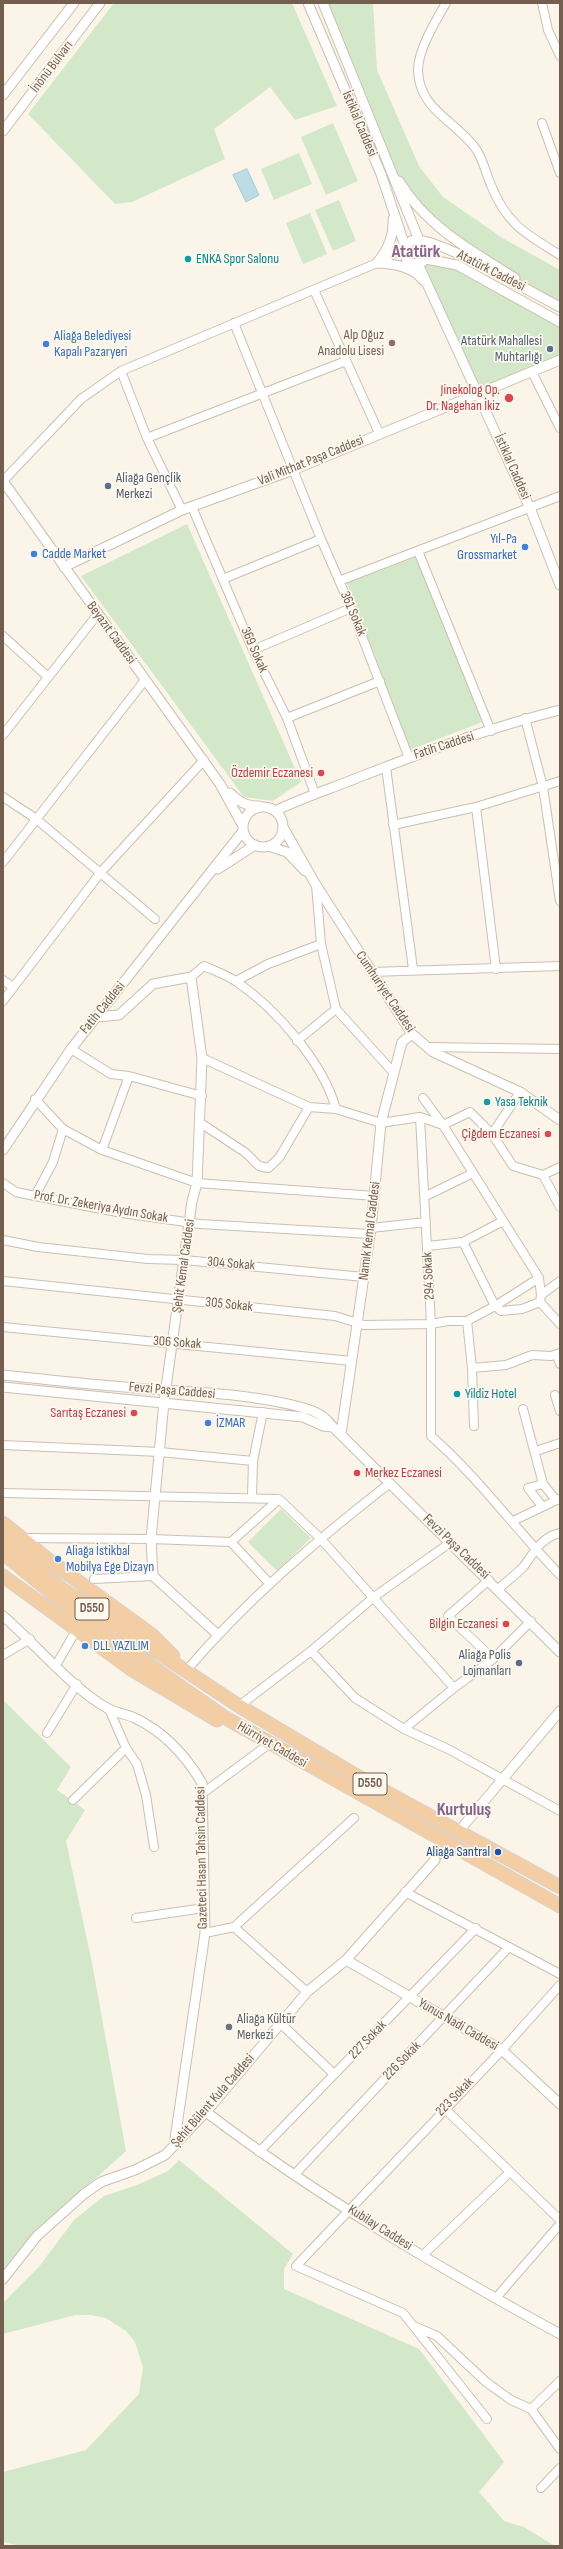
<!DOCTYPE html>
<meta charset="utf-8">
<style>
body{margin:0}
#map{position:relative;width:563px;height:2549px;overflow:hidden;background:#fbf5e9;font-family:"Sofia Sans Condensed",sans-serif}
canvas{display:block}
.frame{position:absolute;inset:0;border:4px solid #745e4e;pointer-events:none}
</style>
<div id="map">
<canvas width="563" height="2549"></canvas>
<div class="frame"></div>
</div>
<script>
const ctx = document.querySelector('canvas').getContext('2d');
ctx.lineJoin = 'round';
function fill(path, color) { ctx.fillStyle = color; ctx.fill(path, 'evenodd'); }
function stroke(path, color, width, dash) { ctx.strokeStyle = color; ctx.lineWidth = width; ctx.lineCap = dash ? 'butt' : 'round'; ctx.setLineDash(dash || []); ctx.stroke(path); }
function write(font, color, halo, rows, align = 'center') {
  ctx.font = font + ' "Sofia Sans Condensed",sans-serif'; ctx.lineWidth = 3.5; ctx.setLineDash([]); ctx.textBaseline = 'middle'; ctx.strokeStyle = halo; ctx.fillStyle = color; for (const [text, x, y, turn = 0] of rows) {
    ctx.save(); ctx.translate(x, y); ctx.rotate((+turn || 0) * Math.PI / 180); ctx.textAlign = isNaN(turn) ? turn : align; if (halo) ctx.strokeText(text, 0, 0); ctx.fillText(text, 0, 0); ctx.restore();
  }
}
fill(new Path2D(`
 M 114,3 L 292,3 L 337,106 L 295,120 L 270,87 L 214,129 L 225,159 L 132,202 L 115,204 L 28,114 Z
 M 327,3 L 373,3 L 377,70 L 419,166 L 443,197 L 504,239 L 560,270 L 560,306 L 484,259 L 415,204 L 385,158 Z
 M 333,123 L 358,181 L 326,195 L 301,137 Z
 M 299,153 L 312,184 L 274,200 L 261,169 Z
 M 339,200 L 356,241 L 333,251 L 315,210 Z
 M 310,213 L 327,254 L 303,264 L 286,223 Z
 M 444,261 L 560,322 L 560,360 L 478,392 L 422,263 Z
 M 187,524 L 301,782 L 273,801 L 244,797 L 81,576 Z
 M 419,556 L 482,722 L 410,750 L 347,583 Z
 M 281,1509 L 311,1538 L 277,1571 L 248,1542 Z
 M 3,1700 L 71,1767 L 57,1790 L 85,1810 L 66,1841 L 92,1963 L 126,2151 L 36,2232 L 3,2271 Z
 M 179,2160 L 293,2254 L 284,2269 L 284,2289 L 419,2349 L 504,2462 L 479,2492 L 504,2521 L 524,2527 L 555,2546 L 20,2546 L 3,2542 L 3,2472 L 86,2450 L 139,2394 L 143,2367 L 135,2342 L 126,2331 L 106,2318 L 91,2315 L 75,2315 L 3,2334 L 3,2303 L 38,2268 L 74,2220 L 104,2196 L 137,2185 L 168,2171 Z`), '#d2e8c8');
const water = new Path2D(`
 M 247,169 L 259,195 L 246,202 L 233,175 Z`);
fill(water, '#bedce4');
stroke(water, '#a5cad5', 1);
stroke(new Path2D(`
 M 435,1860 L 462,1828`), '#d9cfc2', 9, [9, 4.5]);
const minor = new Path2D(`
 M 446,3 C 436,20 418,50 418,70 C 419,110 455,120 476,149 C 483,159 486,174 491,185 C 507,225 526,234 560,255
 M 542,3 L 548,30 L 560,56
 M 542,123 L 560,173
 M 314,290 L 379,433
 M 234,323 L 321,539 L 351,608 L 409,758
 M 121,371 L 147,438 L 182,510
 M 532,372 L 560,428
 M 147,438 L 346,361
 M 3,481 L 81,399 L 121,371 L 377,263
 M 192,507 L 253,650 L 287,718 L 315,794
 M 418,551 L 491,731
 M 223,579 L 321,539
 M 339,581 L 560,496
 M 3,636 L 48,677
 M 253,650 L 351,608
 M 287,718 L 380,681
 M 525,718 L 543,787 L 560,901
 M 3,735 L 97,615
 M 386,767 L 413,969
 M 3,797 L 35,818 L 155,919
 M 476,807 L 496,969
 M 393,825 L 476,807 L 560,781
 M 3,862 L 145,680
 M 316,885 L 321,944 L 336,1009 L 393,1072
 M 371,972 L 560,966
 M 191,977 L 204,966 C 215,971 227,975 237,982 C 276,1009 323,1062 336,1109
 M 3,980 L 13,987
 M 236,981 L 268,964 L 321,944
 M 3,1001 L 101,872 L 204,760
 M 297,1041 L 336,1009
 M 427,1047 L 560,1049
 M 71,1049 L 111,1074 L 129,1076 L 202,1096
 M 202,1058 L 309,1107
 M 423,1098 L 443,1125 L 539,1278 L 541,1295
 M 35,1099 L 63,1129 L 102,1150 L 197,1183 L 375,1196
 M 420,1117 L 431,1324 L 431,1436 C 479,1478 516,1530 560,1575
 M 199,1122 L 246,1153 L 259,1166 L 268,1168 L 279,1158 L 309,1107 L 336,1109 L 381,1123 L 420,1117 L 443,1125 L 470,1112 L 492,1134 L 513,1166 L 543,1175 L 560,1207
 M 492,1134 L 520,1092
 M 102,1150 L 129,1076
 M 543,1175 L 560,1167
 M 3,1183 L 16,1192 L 35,1196 L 122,1213 L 200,1224 L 370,1234
 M 35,1196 L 53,1162 L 63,1129
 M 426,1196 L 473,1173
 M 371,1228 L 426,1222
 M 3,1240 L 38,1247 L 148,1259 L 184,1260 L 364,1277
 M 463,1242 L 495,1306 L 539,1278
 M 428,1246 L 463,1242 L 503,1221
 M 3,1281 L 335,1316 L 364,1325 L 431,1324 L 448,1321 L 467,1321 L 495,1306 L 501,1311 L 522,1309 L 540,1302 L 541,1295 L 560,1281
 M 540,1302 L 560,1324
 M 467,1321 L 472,1368 L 474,1426
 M 3,1327 L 352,1361
 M 557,1355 L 560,1364
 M 472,1368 L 506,1365 L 532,1355 L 551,1356 L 560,1353
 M 555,1395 L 560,1411
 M 523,1409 L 543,1484
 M 3,1445 L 160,1452 L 253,1461
 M 536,1451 L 560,1443
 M 3,1493 L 279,1499
 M 252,1497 L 253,1461 L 263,1412
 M 279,1499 L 320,1538 L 454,1688
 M 542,1506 L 528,1488 L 543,1484 L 556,1500
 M 513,1521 L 559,1499
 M 22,1538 L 151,1539 L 231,1542
 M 231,1542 L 279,1499
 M 231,1542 L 270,1584
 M 94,1579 L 153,1576
 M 489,1580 L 448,1616 L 493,1659
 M 498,1589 C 506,1582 517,1574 524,1566 C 534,1552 542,1537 560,1533
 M 311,1651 L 355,1698 L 404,1729 L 450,1750 L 560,1811
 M 3,1655 L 30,1639
 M 56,1665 L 77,1629
 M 186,1671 C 246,1600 317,1540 390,1483
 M 239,1706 L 311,1651 L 374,1597 L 451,1542
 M 109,1709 L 126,1748 L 137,1764 L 146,1795 L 154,1847
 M 404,1729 L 454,1688 L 493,1659 L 531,1621
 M 47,1733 L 77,1684
 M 203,1793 L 269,1744
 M 73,1800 L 126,1748
 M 405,1892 L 560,1974
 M 136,1918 L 204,1908
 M 234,1927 L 307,1992
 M 205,1933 L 234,1927 L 354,1818
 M 280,2023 L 334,2074
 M 444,2108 L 560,2220
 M 259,2152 L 476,1928
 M 295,2174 L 509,1947
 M 423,2255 L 510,2172
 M 496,2298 L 560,2224
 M 414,2326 L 437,2336 L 486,2382 L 511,2400 L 531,2409 L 560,2449
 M 531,2409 L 560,2381
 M 487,2419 L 403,2313 L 296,2266 L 502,2050 L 560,1985
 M 541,2488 L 560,2468`);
const tertiary = new Path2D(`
 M 308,3 L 381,174 L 405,246
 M 323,3 L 419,240 L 428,249 C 429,261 418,268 407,261 L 404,250 C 406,245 409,241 414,240 C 438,237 534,294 560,307
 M 3,95 L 74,3
 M 3,131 L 100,3
 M 399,181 C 426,226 471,251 515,278
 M 426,259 L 457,265 L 560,322
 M 381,261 L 405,246
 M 377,263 C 394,264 412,266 423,280
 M 377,263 C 388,249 394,236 393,219
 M 418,264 L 530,508 L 560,585
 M 3,481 L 220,784 L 243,826
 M 64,567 L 182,510 L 293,470 L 560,360
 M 230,793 C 239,802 246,806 259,806
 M243 827a20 20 0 1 1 40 0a20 20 0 1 1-40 0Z
 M 275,811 C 302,798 330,789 357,778 C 423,752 491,727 560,710
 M 283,827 L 316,885 L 412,1034 L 433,1052 L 520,1092 L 560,1120
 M 268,846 L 287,852 L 305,871
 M 218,869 L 255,845
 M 96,1017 L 119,1015 L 153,984 L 191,977 L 202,1058 L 197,1183 L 192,1201 L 164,1402 L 151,1539 L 153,1576 L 217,1634
 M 3,1150 L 71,1049 L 243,831
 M 3,1375 C 43,1379 83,1384 124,1387 C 182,1392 247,1392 304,1408 C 316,1411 326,1417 333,1427 L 560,1652
 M 3,1387 L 303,1417 L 323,1426 L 333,1427
 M 341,1434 L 371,1228 L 381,1123 L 402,1042 L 412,1034
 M 3,1616 C 36,1644 72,1689 109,1709 C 116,1713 126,1714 135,1718 C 164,1732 186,1756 202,1783 L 205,1933 L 174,2146
 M 464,1825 L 560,1711
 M 346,1960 L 502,2050 L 560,2104
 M 206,2112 C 317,2196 438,2267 560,2334
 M 3,2279 L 37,2236 L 84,2194 L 101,2182 L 135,2170 L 165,2155 L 206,2112 L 307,1992 L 346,1960 L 435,1860`);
const trunk = new Path2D(`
 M 3,1523 L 50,1561 L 152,1635 L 173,1656
 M 3,1540 L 62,1589 L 239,1706 L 362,1779 L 560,1887
 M 3,1553 L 82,1618 L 224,1717 L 560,1906
 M 3,1576 L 131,1669 L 217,1720`);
stroke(minor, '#cdbeaf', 10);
stroke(tertiary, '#cdbeaf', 11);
stroke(trunk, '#d8d2cd', 15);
stroke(minor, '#fff', 8);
stroke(tertiary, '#fff', 9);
stroke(trunk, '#f3cea5', 13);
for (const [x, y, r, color] of [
 [188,259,4,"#0f9aa8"],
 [392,343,4,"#8d6e63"],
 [46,344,4,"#3f7fe0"],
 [550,349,4,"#5c6f8a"],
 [509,398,5,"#e0444e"],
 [108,486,4,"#5c6f8a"],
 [525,547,4,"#3f7fe0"],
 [34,554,4,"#3f7fe0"],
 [321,773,4,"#e0444e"],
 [487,1102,4,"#0f9aa8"],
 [548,1134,4,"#e0444e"],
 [457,1394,4,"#0f9aa8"],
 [134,1413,4,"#e0444e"],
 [208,1423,4,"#3f7fe0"],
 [357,1473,4,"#e0444e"],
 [58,1559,4,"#3f7fe0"],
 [506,1624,4,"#e0444e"],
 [85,1646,4,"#3f7fe0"],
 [519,1663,4,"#5c6f8a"],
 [498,1852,4,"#1a4fb4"],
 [229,2027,4,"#6b7280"]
]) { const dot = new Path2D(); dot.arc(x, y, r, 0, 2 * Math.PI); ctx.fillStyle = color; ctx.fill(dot); stroke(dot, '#fef9ef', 1.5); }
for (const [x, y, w] of [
 [92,1609,34],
 [370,1784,34]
]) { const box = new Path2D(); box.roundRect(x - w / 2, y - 11, w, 22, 3); ctx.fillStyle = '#fef9ef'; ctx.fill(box); stroke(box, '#745e4e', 1); }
write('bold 13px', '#745e4e', null, [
 ["D550",92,1609],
 ["D550",370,1784]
]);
write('14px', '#745e4e', '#fef9ef', [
 ["İnönü Bulvarı",52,67,-53],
 ["İstiklal Caddesi",359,124,67],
 ["Atatürk Caddesi",491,271,27],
 ["Vali Mithat Paşa Caddesi",311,461,-22],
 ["İstiklal Caddesi",512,467,66],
 ["361 Sokak",353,614,67],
 ["Beyazıt Caddesi",111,633,54],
 ["369 Sokak",254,650,66],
 ["Fatih Caddesi",444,746,-18],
 ["Cumhuriyet Caddesi",385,992,56],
 ["Fatih Caddesi",103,1008,-51],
 ["Prof. Dr. Zekeriya Aydın Sokak",101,1207,10],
 ["Namık Kemal Caddesi",370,1231,-83],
 ["304 Sokak",231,1264,5],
 ["Şehit Kemal Caddesi",184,1266,-82],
 ["294 Sokak",429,1276,-93],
 ["305 Sokak",229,1305,6],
 ["306 Sokak",177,1343,4],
 ["Fevzi Paşa Caddesi",172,1391,5],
 ["Fevzi Paşa Caddesi",456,1547,44],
 ["Hürriyet Caddesi",272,1745,30],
 ["Gazeteci Hasan Tahsin Caddesi",202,1858,-91],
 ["Yunus Nadi Caddesi",458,2025,30],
 ["227 Sokak",368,2040,-46],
 ["226 Sokak",402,2061,-46],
 ["223 Sokak",455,2097,-46],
 ["Şehit Bülent Kula Caddesi",213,2101,-49],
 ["Kubilay Caddesi",380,2228,32]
]);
write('14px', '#0d838f', '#fef9ef', [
 ["ENKA Spor Salonu",196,259],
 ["Yasa Teknik",495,1102],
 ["Yildiz Hotel",465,1394]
], 'left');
write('14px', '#785e54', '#fef9ef', [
 ["Alp Oğuz",384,335],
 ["Anadolu Lisesi",384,351]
], 'right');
write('14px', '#366cbe', '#fef9ef', [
 ["Aliağa Belediyesi",54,336],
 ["Kapalı Pazaryeri",54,352],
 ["Yıl-Pa",517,539,"right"],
 ["Grossmarket",517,555,"right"],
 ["Cadde Market",42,554],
 ["İZMAR",216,1423],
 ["Aliağa İstikbal",66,1551],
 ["Mobilya Ege Dizayn",66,1567],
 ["DLL YAZILIM",93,1646]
], 'left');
write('14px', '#4e5e75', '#fef9ef', [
 ["Atatürk Mahallesi",542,341],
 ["Muhtarlığı",542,357],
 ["Aliağa Gençlik",116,478,"left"],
 ["Merkezi",116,494,"left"],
 ["Aliağa Polis",511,1655],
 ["Lojmanları",511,1671]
], 'right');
write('14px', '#be3a42', '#fef9ef', [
 ["Jinekolog Op.",500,390],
 ["Dr. Nagehan İkiz",500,406],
 ["Özdemir Eczanesi",313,773],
 ["Çiğdem Eczanesi",540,1134],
 ["Sarıtaş Eczanesi",126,1413],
 ["Merkez Eczanesi",365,1473,"left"],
 ["Bilgin Eczanesi",498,1624]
], 'right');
write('14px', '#164399', '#fef9ef', [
 ["Aliağa Santral",490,1852]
], 'right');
write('14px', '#5b616d', '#fef9ef', [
 ["Aliağa Kültür",237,2019],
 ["Merkezi",237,2035]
], 'left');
write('bold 18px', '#85668f', '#fef9ef', [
 ["Atatürk",416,252],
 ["Kurtuluş",464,1810]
]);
</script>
